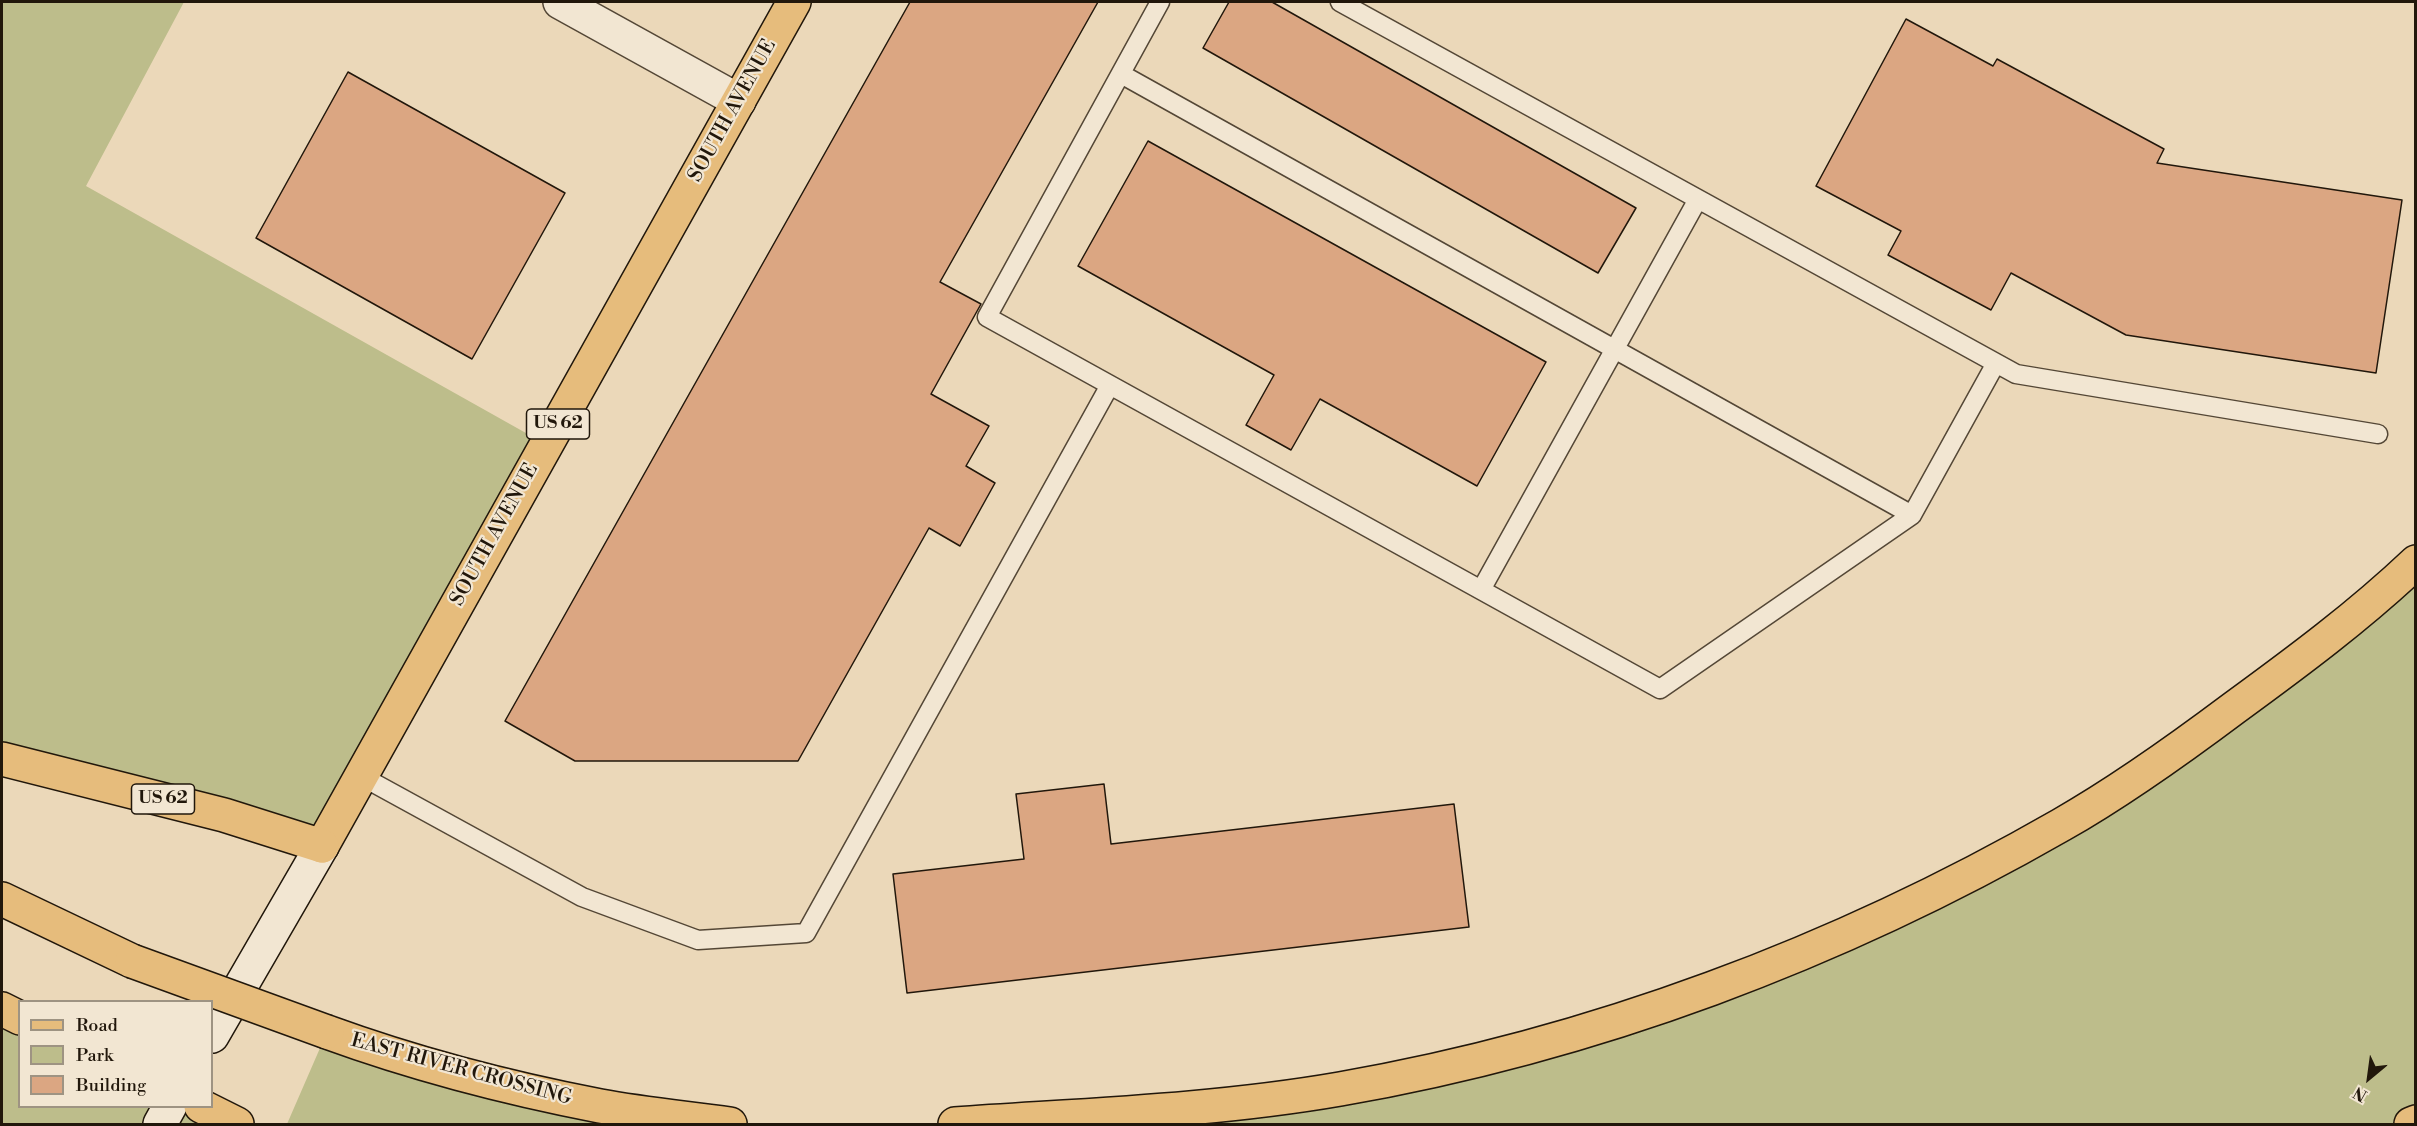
<!DOCTYPE html>
<style>
body{margin:0}
#map{position:relative;width:2417px;height:1126px;overflow:hidden;background:#ebd8b9;font-family:"Libre Bodoni",serif}
canvas{display:block}
.frame{position:absolute;inset:0;border:3px solid #21170b;pointer-events:none}
.legend{position:absolute;left:18px;top:1000px;width:195px;height:108px;box-sizing:border-box;background:#f2e6d2;border:2px solid #9e9382;margin:0;padding:8px 10px;list-style:none;font-size:18px;color:#21170b}
.legend li{display:flex;align-items:center;gap:12px;height:30px}
.legend b{width:30px;border:2px solid #9e9382}
.north{position:absolute;left:2339px;top:1048px;width:60px;height:60px;-webkit-text-stroke:4px #f2e6d2;paint-order:stroke;rotate:209deg;font-size:16px;font-weight:700;line-height:24px;text-align:center;color:#21170b}
.north::after{content:'';display:block;margin:auto;width:21px;height:27px;background:#21170b;clip-path:polygon(50% 0,100% 100%,50% 72%,0 100%)}
</style>
<div id="map">
<canvas width="2417" height="1126"></canvas>
<div class="frame"></div>
<ul class="legend">
<li><b style="height:8px;background:#e6bc7c"></b>Road</li>
<li><b style="height:16px;background:#bdbd8b"></b>Park</li>
<li><b style="height:16px;background:#dba682"></b>Building</li>
</ul>
<div class="north">N</div>
</div>
<script>
const ctx = document.querySelector('canvas').getContext('2d');
ctx.lineJoin = 'round';
function fill(path, color) { ctx.fillStyle = color; ctx.fill(path, 'evenodd'); }
function stroke(path, color, width, dash) { ctx.strokeStyle = color; ctx.lineWidth = width; ctx.lineCap = dash ? 'butt' : 'round'; ctx.setLineDash(dash || []); ctx.stroke(path); }
function write(font, color, halo, rows, align = 'center') {
  ctx.font = font + ' "Libre Bodoni",serif'; ctx.lineWidth = 4.5; ctx.setLineDash([]); ctx.textBaseline = 'middle'; ctx.strokeStyle = halo; ctx.fillStyle = color; for (const [text, x, y, turn = 0] of rows) {
    ctx.save(); ctx.translate(x, y); ctx.rotate((+turn || 0) * Math.PI / 180); ctx.textAlign = isNaN(turn) ? turn : align; if (halo) ctx.strokeText(text, 0, 0); ctx.fillText(text, 0, 0); ctx.restore();
  }
}
fill(new Path2D(`
 M 2,2 L 184,2 L 86,186 L 533,437 L 322,846 L 2,759 Z
 M 2415,562 L 2415,1124 L 955,1124 L 1247,1103 L 1636,1016 L 2063,824 Z
 M 2,1009 L 19,1018 L 20,1106 L 201,1107 L 237,1124 L 2,1124 Z
 M 327,1032 L 730,1124 L 287,1124 Z`), '#bdbd8b');
const building = new Path2D(`
 M 910,2 L 1098,2 L 940,282 L 981,304 L 931,394 L 989,426 L 966,466 L 995,483 L 960,546 L 929,528 L 798,761 L 575,761 L 505,721 Z
 M 1229,2 L 1272,2 L 1636,208 L 1598,273 L 1203,48 Z
 M 1906,19 L 1993,66 L 1997,59 L 2164,149 L 2157,163 L 2402,200 L 2376,373 L 2126,335 L 2011,273 L 1991,310 L 1888,255 L 1901,231 L 1816,186 Z
 M 348,72 L 565,193 L 472,359 L 256,238 Z
 M 1148,141 L 1546,362 L 1477,486 L 1320,399 L 1291,450 L 1246,425 L 1274,375 L 1078,266 Z
 M 1104,784 L 1111,844 L 1454,804 L 1469,927 L 907,993 L 893,874 L 1024,859 L 1016,794 Z`);
fill(building, '#dba682');
stroke(building, '#21170b', 1.5);
const service = new Path2D(`
 M 1340,2 L 2016,374 L 2378,434
 M 1121,74 L 1912,515 L 1996,363
 M 1110,385 L 987,317 L 1160,2
 M 1481,590 L 1660,689 L 1912,515
 M 361,776 L 582,897 L 698,940 L 806,933 L 1110,385 L 1481,590 L 1698,199`);
const minor = new Path2D(`
 M 560,2 L 739,101`);
const secondary = new Path2D(`
 M 212,1036 L 322,846
 M 160,1124 L 170,1106`);
const primary = new Path2D(`
 M 322,846 L 794,2`);
const motorway = new Path2D(`
 M 2,759 L 224,815 L 322,846
 M 2,899 L 132,961
 M 2,1009 L 20,1018
 M 327,1032 C 415,1064 507,1088 600,1106 C 643,1114 687,1118 730,1124
 M 201,1106 L 237,1124
 M 955,1124 C 1083,1115 1213,1111 1340,1089 C 1593,1045 1838,953 2061,825 C 2121,791 2178,750 2234,708 C 2297,662 2359,616 2416,562
 M 2411,1124 L 2416,1122`);
stroke(service, '#544736', 21);
stroke(minor, '#544736', 36);
stroke(secondary, '#21170b', 36);
stroke(primary, '#21170b', 36);
stroke(motorway, '#21170b', 36);
stroke(service, '#f2e6d2', 18);
stroke(minor, '#f2e6d2', 33);
stroke(secondary, '#f2e6d2', 33);
stroke(primary, '#e6bc7c', 33);
stroke(motorway, '#e6bc7c', 33);
const motorwayBridge = new Path2D(`
 M 132,961 L 327,1032`);
stroke(motorwayBridge, '#21170b', 36, []);
stroke(motorwayBridge, '#e6bc7c', 33);
for (const [x, y, w] of [
 [558,424,63],
 [163,799,63]
]) { const box = new Path2D(); box.roundRect(x - w / 2, y - 15, w, 30, 4.5); ctx.fillStyle = '#f2e6d2'; ctx.fill(box); stroke(box, '#21170b', 1.5); }
write('bold 18px', '#21170b', null, [
 ["US 62",558,424],
 ["US 62",163,799]
]);
write('20px', '#21170b', '#f2e6d2', [
 ["SOUTH AVENUE",733,111,-61],
 ["SOUTH AVENUE",495,535,-61],
 ["EAST RIVER CROSSING",461,1070,15]
]);
</script>
